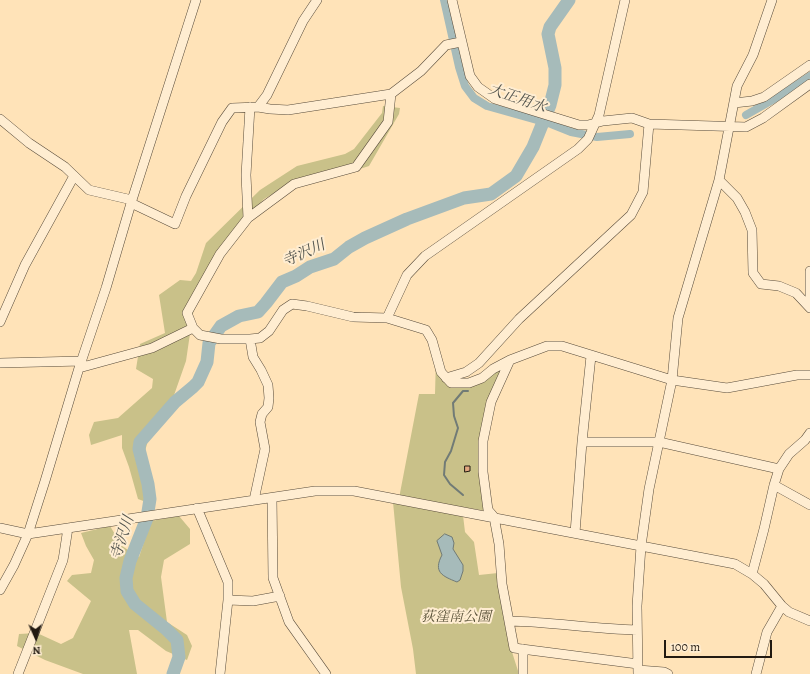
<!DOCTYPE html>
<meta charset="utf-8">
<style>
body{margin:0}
#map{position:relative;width:810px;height:674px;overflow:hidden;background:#ffe3b8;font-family:Alegreya,serif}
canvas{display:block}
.north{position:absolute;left:16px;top:618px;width:40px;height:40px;-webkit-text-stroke:3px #ffedd1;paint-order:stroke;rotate:177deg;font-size:11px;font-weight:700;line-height:16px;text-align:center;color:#221a11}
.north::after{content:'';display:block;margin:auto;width:14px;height:18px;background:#221a11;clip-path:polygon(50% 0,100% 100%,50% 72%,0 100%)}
.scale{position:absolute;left:664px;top:640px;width:108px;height:18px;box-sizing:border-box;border:2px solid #221a11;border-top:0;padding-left:5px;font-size:12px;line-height:14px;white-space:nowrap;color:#221a11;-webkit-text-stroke:3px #ffedd1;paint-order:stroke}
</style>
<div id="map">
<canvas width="810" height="674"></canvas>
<div class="north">N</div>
<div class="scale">100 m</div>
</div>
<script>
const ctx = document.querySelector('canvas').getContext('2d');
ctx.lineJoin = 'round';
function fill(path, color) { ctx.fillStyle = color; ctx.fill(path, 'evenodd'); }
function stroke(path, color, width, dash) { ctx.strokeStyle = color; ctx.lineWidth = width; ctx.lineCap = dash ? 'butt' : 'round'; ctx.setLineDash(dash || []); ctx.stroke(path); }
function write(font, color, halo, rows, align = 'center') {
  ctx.font = font + ' Alegreya,"Noto Serif JP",serif'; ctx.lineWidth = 4; ctx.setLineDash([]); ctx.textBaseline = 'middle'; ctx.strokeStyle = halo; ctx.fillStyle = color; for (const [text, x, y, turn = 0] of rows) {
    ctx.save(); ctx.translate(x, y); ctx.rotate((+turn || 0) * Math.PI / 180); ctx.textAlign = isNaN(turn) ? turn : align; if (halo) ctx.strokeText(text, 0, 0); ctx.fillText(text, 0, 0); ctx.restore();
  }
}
fill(new Path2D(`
 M 383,106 L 400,108 L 399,114 L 369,166 L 323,181 L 300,178 L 264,199 L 215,253 L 193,313 L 186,361 L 173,398 L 150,433 L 144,455 L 150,480 L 146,502 L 138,499 L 129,467 L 122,448 L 122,435 L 91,445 L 89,435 L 94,422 L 118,418 L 152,388 L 153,379 L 136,369 L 140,344 L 165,333 L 159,295 L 180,280 L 191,281 L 196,273 L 206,243 L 260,190 L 297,166 L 345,154 L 354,149 L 382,113 Z
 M 436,358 L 440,372 L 472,386 L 503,367 L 480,443 L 487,511 L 462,507 L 465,532 L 474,542 L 479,575 L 498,573 L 512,652 L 519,674 L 416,674 L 413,649 L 401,587 L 393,502 L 400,503 L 400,493 L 419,394 L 435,394 Z
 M 179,516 L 190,529 L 190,544 L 164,560 L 161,577 L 167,622 L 187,635 L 192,646 L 187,660 L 166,651 L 138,630 L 129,630 L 137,674 L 83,674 L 45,660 L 17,646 L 19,634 L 37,633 L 61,644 L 73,638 L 91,601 L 67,581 L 72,575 L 91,573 L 94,560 L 86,546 L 81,533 L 110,526 L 122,546 L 139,557 L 151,521 Z`), '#c9c189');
const water = new Path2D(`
 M 445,534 L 452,537 L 454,543 L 453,549 L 463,565 L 463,571 L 460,580 L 457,582 C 442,576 433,572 442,555 L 437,541 Z`);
fill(water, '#a6bbba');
stroke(water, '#717b76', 1);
stroke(new Path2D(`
 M 463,495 L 450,484 L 444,475 L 445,462 L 451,451 L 458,428 L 454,416 L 453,403 L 463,391 L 468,391`), '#717b76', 2);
stroke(new Path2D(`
 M 444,0 L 459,67 L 465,86 L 474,98 L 487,106 L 551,124 L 571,132 L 597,137 L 630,134
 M 746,115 L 783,94 L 810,76`), '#a6bbba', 8);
stroke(new Path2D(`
 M 173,674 L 179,657 L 177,640 L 166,629 L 135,604 L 127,591 L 126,578 L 130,561 L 147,518 L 150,499 L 148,484 L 139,449 L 140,442 L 175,402 L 193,387 L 198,382 L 207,362 L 209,343 L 221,326 L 239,316 L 258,312 L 266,303 L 282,282 L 296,276 L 310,267 L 334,259 L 349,247 L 365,238 L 407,219 L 464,198 L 491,194 L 516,176 L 533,147 L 550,105 L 555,85 L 555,68 L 548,34 L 550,27 L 569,0`), '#a6bbba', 13);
const building = new Path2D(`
 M 465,466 L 470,466 L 470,471 L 465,472 Z`);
fill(building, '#e1a780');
stroke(building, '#221a11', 1);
const minor = new Path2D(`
 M 452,0 L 470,76 L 478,87 L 495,99 L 579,125 L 588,125 L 603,121 L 632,118 L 649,124 L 746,127 L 763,118 L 810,84
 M 391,94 L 388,122 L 356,167 L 294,184 L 248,218 L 220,254 L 187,313 L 193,328 L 200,335 L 221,339 L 250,339 L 260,338 L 269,331 L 283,310 L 292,304 L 307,306 L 353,317 L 387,318 L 426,330 L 432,340 L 441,372 L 451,383 L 469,383 L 482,378 L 493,369 L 510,360 L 547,346 L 562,346 L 672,380 L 727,388 L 797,375 L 810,375
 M 734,103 L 752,101 L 764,97 L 810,65
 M 258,107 L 267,95 L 303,21 L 317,0
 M 0,119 L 29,143 L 65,167 L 89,190 L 132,200
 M 719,180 L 737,198 L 745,212 L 752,230 L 753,273 L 761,284 L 779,286 L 796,293 L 810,308
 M 131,203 L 175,224 L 186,196 L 222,122 L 232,108 L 258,107 L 270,109 L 288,110 L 391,94 L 421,71 L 446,45 L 461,42
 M 248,218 L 246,175 L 250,107
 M 810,308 L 810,271
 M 387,318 L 407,275 L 425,256 L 578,149 L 588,139 L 599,115 L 625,0
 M 0,322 L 25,265 L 74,176
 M 250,339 L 253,357 L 261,370 L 268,385 L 269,398 L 268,407 L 262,414 L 260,422 L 265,449 L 254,500
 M 510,360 L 491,402 L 483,441 L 483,472 L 488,510 L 494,517 L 499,544 L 502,584 L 514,648 L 638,664
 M 0,363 L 82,361
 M 79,368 L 152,348 L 193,328
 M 446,378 L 466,372 L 479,363 L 519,319 L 631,215 L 643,192 L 649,124
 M 582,442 L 659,442 L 779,469 L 774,485 L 764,529 L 752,574
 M 779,469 L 789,454 L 805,440 L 810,433
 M 774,485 L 810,505
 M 272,498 L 273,578 L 289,622 L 326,674
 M 197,508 L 228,582 L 228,600 L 220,674
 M 0,528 L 28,534 L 315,491 L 354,491 L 735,564 L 752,574 L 764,584 L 782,606 L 789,612 L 810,621
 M 575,533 L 582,442 L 591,356
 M 0,590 L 14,565 L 28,534 L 45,481 L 79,368 L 106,288 L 132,200 L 196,0
 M 228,600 L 253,601 L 280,596
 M 509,621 C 552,622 594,629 637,630
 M 523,649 L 523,674
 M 638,670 L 664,672 L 668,674
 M 18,674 L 63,560 L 68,528
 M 638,674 L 637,606 L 641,546 L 649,489 L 672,380 L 678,318 L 719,180 L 737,86 L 753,55 L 772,0
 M 756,674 L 767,632 L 782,606`);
stroke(minor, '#594c3b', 10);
stroke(minor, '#ffedd1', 9);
write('italic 14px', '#5c543b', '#ffedd1', [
 ["荻窪南公園",456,618]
]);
write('italic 15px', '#50524c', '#ffedd1', [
 ["大正用水",517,99,19],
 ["寺沢川",304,254,-24],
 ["寺沢川",123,538,-72]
]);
</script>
